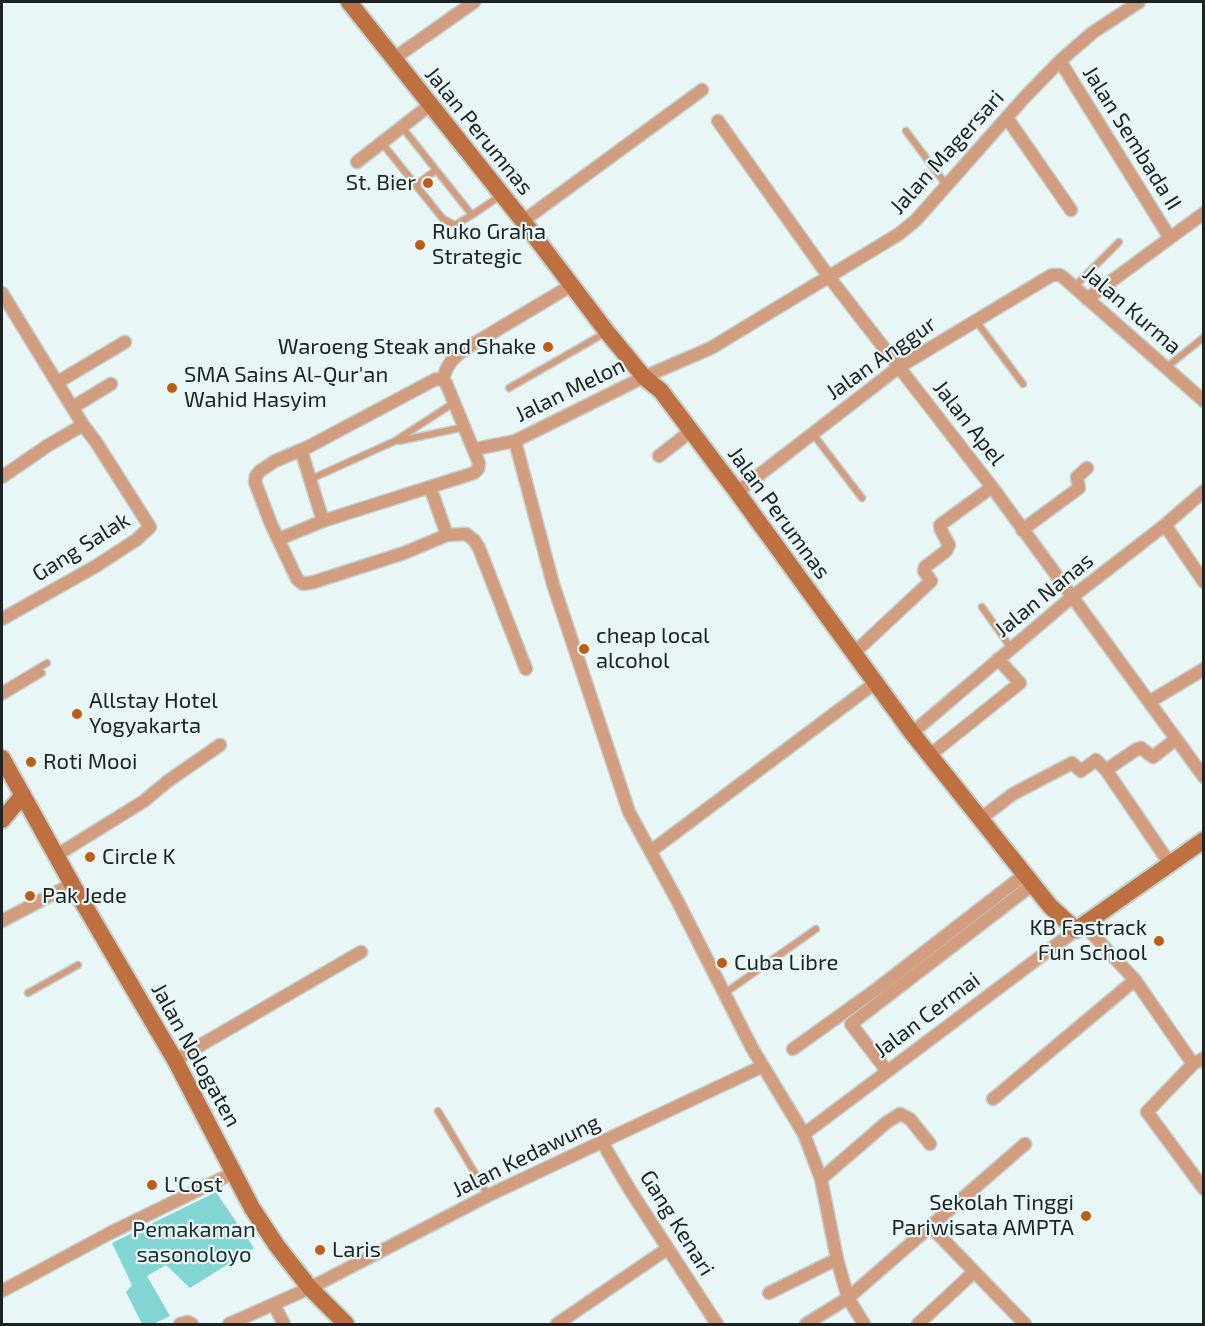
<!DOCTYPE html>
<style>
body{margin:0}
#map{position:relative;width:1205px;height:1326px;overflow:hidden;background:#e9f6f6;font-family:"Exo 2",sans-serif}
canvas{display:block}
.frame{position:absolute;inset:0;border:3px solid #1d2222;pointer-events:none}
</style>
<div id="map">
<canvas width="1205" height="1326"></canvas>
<div class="frame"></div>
</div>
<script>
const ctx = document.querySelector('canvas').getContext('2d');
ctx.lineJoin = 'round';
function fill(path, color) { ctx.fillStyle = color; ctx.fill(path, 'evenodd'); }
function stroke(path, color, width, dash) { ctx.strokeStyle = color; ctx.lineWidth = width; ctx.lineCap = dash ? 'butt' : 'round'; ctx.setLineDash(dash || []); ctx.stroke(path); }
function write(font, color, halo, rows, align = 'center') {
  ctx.font = font + ' "Exo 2",sans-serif'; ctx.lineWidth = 4.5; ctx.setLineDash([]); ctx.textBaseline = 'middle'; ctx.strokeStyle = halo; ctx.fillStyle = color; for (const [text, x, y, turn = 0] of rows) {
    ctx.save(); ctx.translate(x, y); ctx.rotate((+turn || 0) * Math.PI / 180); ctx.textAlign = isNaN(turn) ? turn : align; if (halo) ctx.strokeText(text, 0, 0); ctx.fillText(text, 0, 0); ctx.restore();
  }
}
fill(new Path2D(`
 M 216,1192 L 254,1248 L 190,1288 L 166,1265 L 147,1276 L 170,1316 L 153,1324 L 142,1324 L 126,1292 L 132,1285 L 112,1243 Z`), '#81d5d3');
const lane = new Path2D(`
 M 402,127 L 472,215 L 500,196
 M 906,131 L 947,186
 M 382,143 L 443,219 L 455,225 L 472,215
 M 416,185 L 436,170
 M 1074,287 L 1119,242
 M 976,321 L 1023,384
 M 1167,367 L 1204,337
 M 509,388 L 605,333
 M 813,434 L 862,498
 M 399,441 L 465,427
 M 311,479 L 395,441 L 455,402
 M 982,607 L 1011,648
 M 2,690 L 47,663
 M 2,697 L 42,673
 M 28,993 L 78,965
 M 725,993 L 816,929
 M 438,1111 L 488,1195`);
const street = new Path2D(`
 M 393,59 L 474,2
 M 1060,61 L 1170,238
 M 1007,118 L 1071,210
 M 718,121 L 829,277 L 992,487 L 1204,777
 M 357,162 L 430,105
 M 523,221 L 702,90
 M 2,293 L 83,425 L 96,442 L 150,527 L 136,540 L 96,566 L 2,619
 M 1087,299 L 1204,213
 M 443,380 C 446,365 453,358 465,349 L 572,285
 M 58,382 L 125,342
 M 73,407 L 111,384
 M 515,441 L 553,584 L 629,812 L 678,902 L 752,1048 L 804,1134 L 821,1179 L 837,1259 L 848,1298 L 864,1324
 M 475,449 L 515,441 L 644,377 L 711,348 L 899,234 L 916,220 L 1024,98 L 1060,61 L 1092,33 L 1139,2
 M 301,450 L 323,521 L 329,519 L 474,473 L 478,469 L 479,463 L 446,383 L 443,380 L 436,379 L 308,447 L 275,461 L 260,471 L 256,476 L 255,482 L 271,524 L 297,579 L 303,584 L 314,582 L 404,553 L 447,535 L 430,487
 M 659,456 L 691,431
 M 2,477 L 47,446 L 83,425
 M 737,492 L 899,367 L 1052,275 L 1060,275 L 1064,278 L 1204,401
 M 1165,525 L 1204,582
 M 1022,530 L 1079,488 L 1077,477 L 1087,468
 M 447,535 L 466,534 L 474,540 L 479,548 L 526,669
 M 279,539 L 323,521
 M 854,653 L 931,581 L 924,571 L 925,567 L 946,551 L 949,545 L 941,530 L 940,525 L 992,487
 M 1149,702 L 1204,669
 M 912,733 L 1072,597 L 1165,525 L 1204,491
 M 930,755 L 1020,683 L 998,659
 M 1106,770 L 1137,749 L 1141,748 L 1153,757 L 1176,739
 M 980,819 L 1013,794 L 1072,763 L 1081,771 L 1096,760 L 1106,770 L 1170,864
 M 651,851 L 875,683
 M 57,855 L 144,801 L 168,781 L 220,745
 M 2,921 L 72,884
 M 1084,925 L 1135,980 L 1193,1064
 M 793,1049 L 878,988 L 1024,875
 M 1204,1058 L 1193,1064 L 1147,1112 L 1204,1189
 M 175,1060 L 361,952
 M 887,1071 L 851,1024 L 1032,885
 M 993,1099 L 1135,980
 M 804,1134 L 1076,930
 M 602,1142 L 630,1190 L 717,1324
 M 821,1179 L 887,1122 L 900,1114 L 910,1119 L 930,1144
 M 931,1227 L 1025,1324
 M 2,1291 L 110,1233 L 235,1172
 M 769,1293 L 837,1259
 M 274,1305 L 284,1324
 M 180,1324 L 188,1322 L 192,1324
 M 229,1324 L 310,1288 L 489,1195 L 763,1066
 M 557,1324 L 667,1249
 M 806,1324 L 848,1298 L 1025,1144
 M 918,1324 L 974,1272`);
const secondary = new Path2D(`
 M 349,2 L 523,221 L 607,332 L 644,377 L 661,391 L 737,492 L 912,733 L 1050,906 L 1076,930 L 1204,840
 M 2,758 L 72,884 L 175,1060 L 252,1208 L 277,1246 L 310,1288 L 346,1324
 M 2,820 L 23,795`);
stroke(lane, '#c4d0d0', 9);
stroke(street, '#c4d0d0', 15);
stroke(secondary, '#c4d0d0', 20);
stroke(lane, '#d29c7e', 6);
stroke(street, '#d29c7e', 12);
stroke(secondary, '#be7040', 16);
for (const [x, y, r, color] of [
 [428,183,6,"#bd5e18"],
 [420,245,6,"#bd5e18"],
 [548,347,6,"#bd5e18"],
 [172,388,6,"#bd5e18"],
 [584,649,6,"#bd5e18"],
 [77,714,6,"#bd5e18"],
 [31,762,6,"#bd5e18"],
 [90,857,6,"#bd5e18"],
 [30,896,6,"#bd5e18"],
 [1159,941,6,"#bd5e18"],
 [722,963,6,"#bd5e18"],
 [152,1185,6,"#bd5e18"],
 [1086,1216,6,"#bd5e18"],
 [320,1250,6,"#bd5e18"]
]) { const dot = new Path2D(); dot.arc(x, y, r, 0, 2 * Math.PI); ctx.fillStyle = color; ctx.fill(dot); stroke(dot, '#e9f6f6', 2); }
write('22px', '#1d2222', '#e9f6f6', [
 ["Jalan Perumnas",479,131,51],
 ["Jalan Sembada II",1132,138,58],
 ["Jalan Magersari",947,152,-48],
 ["Jalan Kurma",1132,310,41],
 ["Jalan Anggur",881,358,-35],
 ["Jalan Melon",570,390,-26],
 ["Jalan Apel",969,423,52],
 ["Jalan Perumnas",779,513,54],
 ["Gang Salak",81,547,-32],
 ["Jalan Nanas",1044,595,-39],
 ["Jalan Cermai",927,1015,-37],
 ["Jalan Nologaten",196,1055,61],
 ["Jalan Kedawung",526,1156,-26],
 ["Gang Kenari",677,1223,58]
]);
write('22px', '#1d2222', '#e9f6f6', [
 ["St. Bier",416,183,"right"],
 ["Ruko Graha",432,232],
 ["Strategic",432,257],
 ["Waroeng Steak and Shake",536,347,"right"],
 ["SMA Sains Al-Qur'an",184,375],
 ["Wahid Hasyim",184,400],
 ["cheap local",596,636],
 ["alcohol",596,661],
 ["Allstay Hotel",89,701],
 ["Yogyakarta",89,726],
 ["Roti Mooi",43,762],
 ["Circle K",102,857],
 ["Pak Jede",42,896],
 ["KB Fastrack",1147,928,"right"],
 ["Fun School",1147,953,"right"],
 ["Cuba Libre",734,963],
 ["L'Cost",164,1185],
 ["Sekolah Tinggi",1074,1203,"right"],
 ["Pariwisata AMPTA",1074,1228,"right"],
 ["Laris",332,1250]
], 'left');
write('22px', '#192f2e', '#e9f6f6', [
 ["Pemakaman",194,1230],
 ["sasonoloyo",194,1255]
]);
</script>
